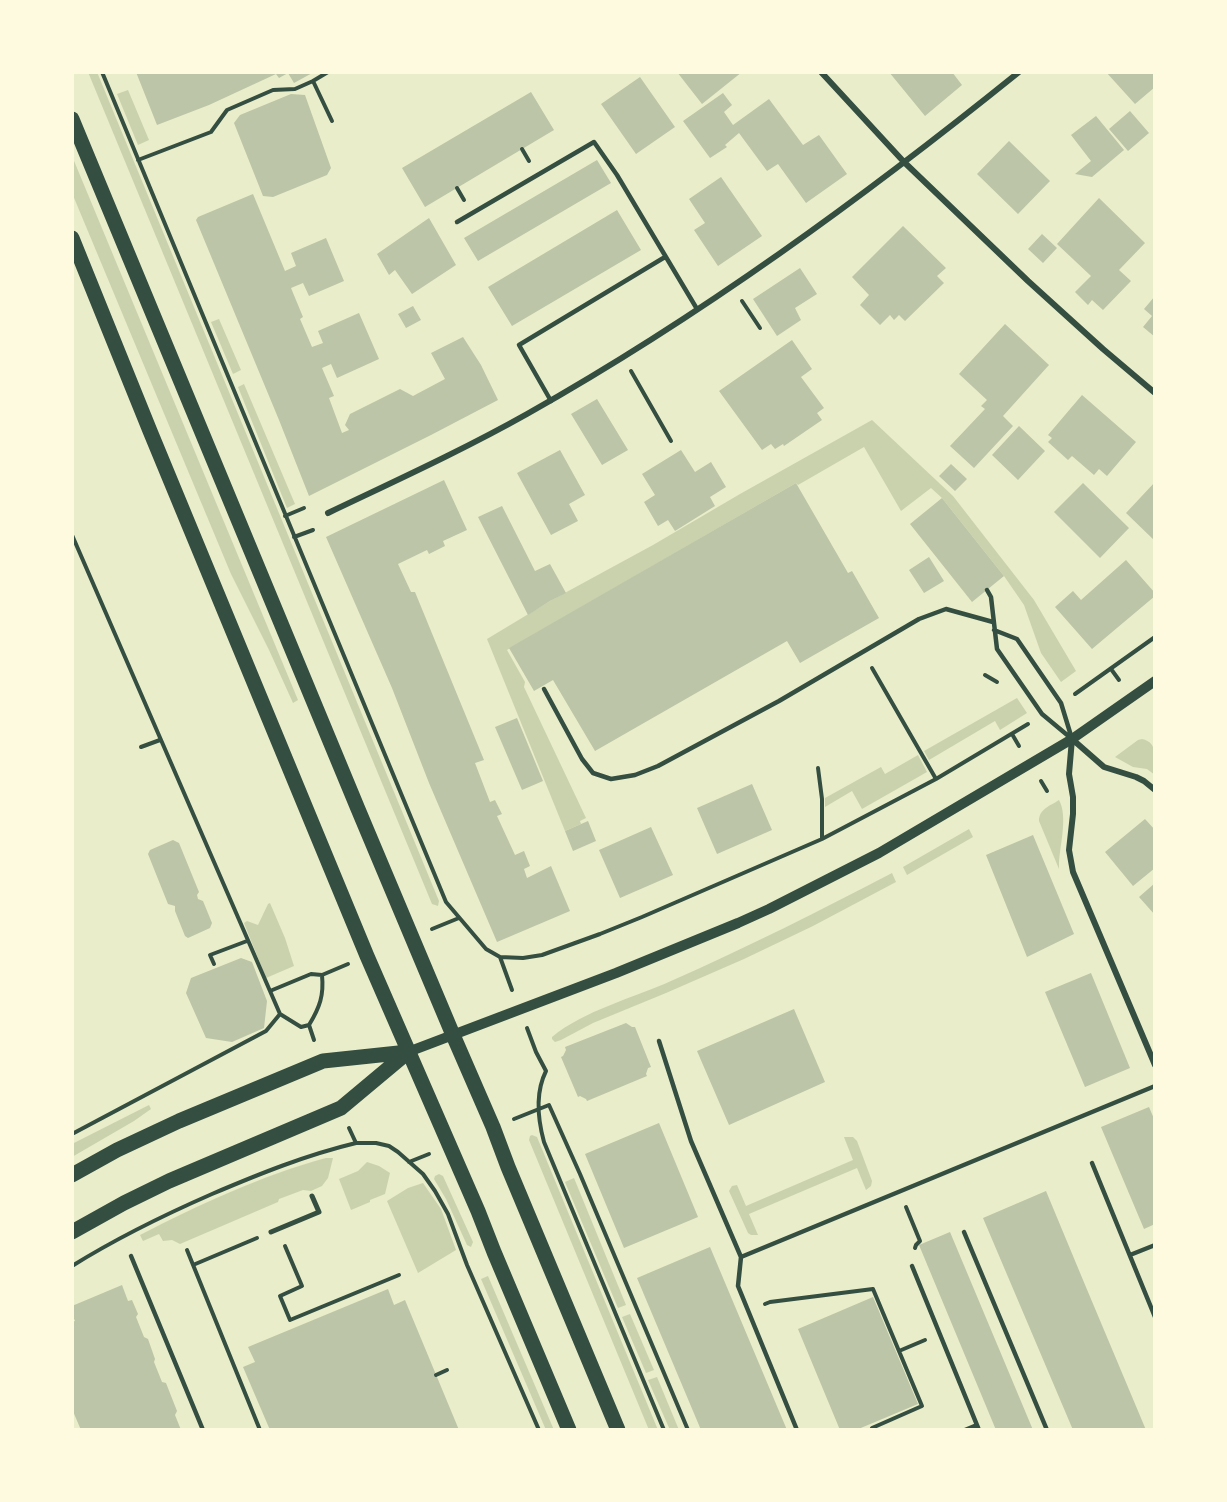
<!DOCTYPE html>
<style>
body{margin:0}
#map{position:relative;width:1227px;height:1502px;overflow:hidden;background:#e9edc9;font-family:Raleway,sans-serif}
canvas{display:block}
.frame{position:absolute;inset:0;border:74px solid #fefae0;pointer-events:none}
</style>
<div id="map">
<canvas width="1227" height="1502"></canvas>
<div class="frame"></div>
</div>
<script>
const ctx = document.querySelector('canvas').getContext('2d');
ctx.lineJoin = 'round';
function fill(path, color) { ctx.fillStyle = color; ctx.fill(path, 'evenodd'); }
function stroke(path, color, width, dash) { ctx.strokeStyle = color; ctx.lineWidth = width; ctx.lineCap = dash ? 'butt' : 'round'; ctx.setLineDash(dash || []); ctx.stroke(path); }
fill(new Path2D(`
 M 88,72 L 97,72 L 439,901 L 438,906 L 432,904 Z
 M 128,90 L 149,140 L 138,145 L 117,94 Z
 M 72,156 L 298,700 L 293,703 L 269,650 L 231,574 L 72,193 Z
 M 219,319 L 241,370 L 233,374 L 211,322 Z
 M 244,384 L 295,504 L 287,508 L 238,387 Z
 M 872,420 L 953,496 L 1034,600 L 1076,671 L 1061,682 L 1041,653 L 1024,605 L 1004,576 L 942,498 L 931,488 L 901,511 L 864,447 L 798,485 L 796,483 L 507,650 L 525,682 L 524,687 L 586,818 L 580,821 L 581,824 L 565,831 L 487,639 L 550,601 L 653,545 L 740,494 Z
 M 1017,698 L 1027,713 L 1000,730 L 995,721 L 929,760 L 924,751 Z
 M 1142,739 C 1159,742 1155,762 1155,775 L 1147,769 L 1133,767 L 1115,757 L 1138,740 Z
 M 918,755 L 927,772 L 862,809 L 852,791 L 825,807 L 825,798 L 881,767 L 885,774 Z
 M 1059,800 C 1068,816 1060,845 1059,863 L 1059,869 L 1039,821 C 1039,809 1050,806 1059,800 Z
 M 969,829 L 973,837 L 907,875 L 903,867 Z
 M 892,873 L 896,882 L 813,926 L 744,959 L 666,993 L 593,1023 L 561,1040 L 555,1042 L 552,1039 L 552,1037 C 583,1011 633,998 671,981 C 746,948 819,911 892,873 Z
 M 270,903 L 285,938 L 294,966 L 266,978 L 244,923 L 247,921 L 258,925 L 268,904 Z
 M 149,1105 L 151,1109 L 134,1121 L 72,1157 L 72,1144 Z
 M 532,1135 L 537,1137 L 658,1430 L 649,1430 L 529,1140 L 530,1136 Z
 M 844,1137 L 853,1137 L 857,1141 L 872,1181 L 871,1186 L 866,1190 L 857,1168 L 749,1214 L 758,1235 L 751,1235 L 748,1233 L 729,1191 L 732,1186 L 737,1185 L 746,1206 L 853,1160 Z
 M 326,1158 L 333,1158 L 328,1178 L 322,1186 L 311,1191 L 303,1190 L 279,1199 L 278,1202 L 180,1244 L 172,1240 L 163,1241 L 159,1234 L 143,1241 L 140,1235 C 198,1205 263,1175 326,1158 Z
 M 367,1162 L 379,1166 L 390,1173 L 385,1194 L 370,1200 L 370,1202 L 351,1210 L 339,1179 L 358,1171 Z
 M 439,1174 L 443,1176 L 473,1242 L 471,1247 L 467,1245 L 446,1199 L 434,1179 L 435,1176 Z
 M 574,1178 L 626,1305 L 618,1308 L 565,1182 Z
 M 423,1183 L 441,1209 L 456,1250 L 418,1273 L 387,1201 L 408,1188 Z
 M 488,1276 L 554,1430 L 546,1430 L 481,1279 Z
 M 630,1314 L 654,1370 L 646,1373 L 622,1317 Z
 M 657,1377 L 679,1430 L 670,1430 L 648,1380 Z`), '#cad2ad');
fill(new Path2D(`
 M 136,72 L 314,72 L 294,83 L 288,73 L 279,78 L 276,74 L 209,105 L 157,125 Z
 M 677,72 L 742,72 L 702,104 Z
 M 889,72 L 952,72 L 962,85 L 925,116 Z
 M 1106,72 L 1155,72 L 1155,87 L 1135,104 Z
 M 640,77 L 675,127 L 636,154 L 601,104 Z
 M 531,92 L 554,130 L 425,207 L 402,168 Z
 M 723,93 L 732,105 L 724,112 L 733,125 L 769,99 L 803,145 L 819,135 L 847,174 L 806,203 L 778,164 L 767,171 L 739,133 L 725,145 L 727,147 L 710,158 L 683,121 Z
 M 291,94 L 305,95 L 331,168 L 327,175 L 273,197 L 263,196 L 234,123 L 240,115 Z
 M 1130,111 L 1149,133 L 1128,151 L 1109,129 Z
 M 1096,116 L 1124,150 L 1092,177 L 1075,174 L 1091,161 L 1071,135 Z
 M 1009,141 L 1050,181 L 1018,214 L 977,174 Z
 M 597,160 L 611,183 L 478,261 L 464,238 Z
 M 721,177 L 762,236 L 718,266 L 694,230 L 705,223 L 689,199 Z
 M 253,194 L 285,271 L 296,266 L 291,253 L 326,238 L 344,281 L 309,296 L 303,283 L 291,288 L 303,317 L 300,319 L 312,347 L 323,343 L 318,331 L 359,313 L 379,359 L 337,378 L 331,364 L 322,368 L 334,396 L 329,398 L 342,433 L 349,430 L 345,425 L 350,414 L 400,389 L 413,396 L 445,379 L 431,353 L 463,337 L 481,365 L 498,400 L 431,435 L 309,496 L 279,420 L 196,220 L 198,217 Z
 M 1099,198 L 1145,243 L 1119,270 L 1131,281 L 1103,310 L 1092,300 L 1088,305 L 1075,292 L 1091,276 L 1057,244 Z
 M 617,210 L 641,250 L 512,326 L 488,287 Z
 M 429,218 L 456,265 L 412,294 L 395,270 L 389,275 L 377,254 Z
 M 903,226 L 946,268 L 937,276 L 944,283 L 905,321 L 899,315 L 894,320 L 890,315 L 880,325 L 860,305 L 869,295 L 852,277 Z
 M 1042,234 L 1057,248 L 1043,263 L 1028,249 Z
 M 800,268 L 817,294 L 795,308 L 801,320 L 777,336 L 753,299 Z
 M 1155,296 L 1155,337 L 1143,327 L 1152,316 L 1144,309 Z
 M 413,306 L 421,320 L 406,328 L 398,314 Z
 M 1005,324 L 1049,365 L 1003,416 L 1013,426 L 974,468 L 950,446 L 985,409 L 981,406 L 987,400 L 959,374 Z
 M 792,340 L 812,369 L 801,377 L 824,408 L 817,413 L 822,420 L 784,446 L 783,444 L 775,449 L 771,444 L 762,450 L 719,391 Z
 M 1082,395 L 1136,442 L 1107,476 L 1099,469 L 1094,475 L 1072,456 L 1068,460 L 1048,442 L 1052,438 L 1048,435 Z
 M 597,399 L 628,450 L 602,465 L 571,414 Z
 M 1019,426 L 1045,451 L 1018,480 L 992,455 Z
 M 560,450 L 585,495 L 569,504 L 578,521 L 551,535 L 517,473 Z
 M 681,450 L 695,472 L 711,462 L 726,487 L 710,497 L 715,506 L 675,531 L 668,520 L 658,526 L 644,502 L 655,495 L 642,474 Z
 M 951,464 L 967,479 L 955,491 L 939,476 Z
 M 444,480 L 467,530 L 443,541 L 445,546 L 429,554 L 427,550 L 398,564 L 411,592 L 415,592 L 484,760 L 475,763 L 490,802 L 495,800 L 502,814 L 497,816 L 515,855 L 524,851 L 530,866 L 524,869 L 527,878 L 551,866 L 570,911 L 497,942 L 429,783 L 392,688 L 326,537 Z
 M 1155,482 L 1155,541 L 1126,513 Z
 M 796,483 L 848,573 L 852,571 L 879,618 L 800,663 L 787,641 L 595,751 L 553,680 L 534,691 L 509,648 Z
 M 1083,483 L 1129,528 L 1100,558 L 1054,512 Z
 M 942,498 L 1004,576 L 972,602 L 910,524 Z
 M 502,506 L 535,571 L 550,564 L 566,593 L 550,601 L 528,615 L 478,517 Z
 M 929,557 L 944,581 L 924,593 L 909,570 Z
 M 1126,560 L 1155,593 L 1155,596 L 1092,649 L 1055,607 L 1073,591 L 1081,600 Z
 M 517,718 L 543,781 L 522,790 L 495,727 Z
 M 752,784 L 772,830 L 717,854 L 697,808 Z
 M 1145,819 L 1155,830 L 1155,868 L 1133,886 L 1105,852 Z
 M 588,821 L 596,841 L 573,851 L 565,831 Z
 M 651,827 L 673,875 L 620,898 L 599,850 Z
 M 1033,835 L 1074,934 L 1027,957 L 986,855 Z
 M 173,840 L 179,843 L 199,892 L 197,895 L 198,899 L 203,901 L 212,923 L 210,928 L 188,938 L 185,936 L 175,911 L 175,906 L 168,904 L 148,854 L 150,850 Z
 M 1155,883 L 1155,915 L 1139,897 Z
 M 241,958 L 252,962 L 267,1001 L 264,1028 L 232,1042 L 206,1038 L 186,993 L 191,978 Z
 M 1091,973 L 1130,1068 L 1085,1087 L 1045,992 Z
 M 794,1009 L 825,1082 L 729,1125 L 697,1051 Z
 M 626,1023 L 632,1027 L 635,1027 L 651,1067 L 648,1068 L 646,1074 L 647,1076 L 587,1101 L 586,1099 L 580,1096 L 578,1097 L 561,1057 L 563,1056 L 566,1050 L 565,1047 Z
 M 1149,1107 L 1155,1121 L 1155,1224 L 1144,1229 L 1101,1127 Z
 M 659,1123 L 698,1217 L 624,1248 L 585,1154 Z
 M 1046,1191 L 1083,1280 L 1146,1430 L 1073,1430 L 983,1218 Z
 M 950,1232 L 1033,1430 L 996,1430 L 919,1245 Z
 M 710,1247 L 787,1430 L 701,1430 L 637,1278 Z
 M 122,1285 L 128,1301 L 132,1300 L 138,1314 L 136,1317 L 144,1337 L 148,1339 L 155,1359 L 154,1362 L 162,1382 L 166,1383 L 177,1411 L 175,1415 L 181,1430 L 81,1430 L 72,1409 L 72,1322 L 75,1321 L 72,1314 L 72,1306 Z
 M 388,1289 L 394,1305 L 405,1300 L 459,1430 L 270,1430 L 243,1367 L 255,1362 L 248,1347 Z
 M 873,1297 L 918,1404 L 856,1430 L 840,1430 L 798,1329 Z`), '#bcc5a7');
stroke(new Path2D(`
 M 102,72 L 446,902 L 486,949 L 500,957 L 512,990
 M 313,81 L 332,121
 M 522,149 L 529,161
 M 138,160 L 211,132 L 227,110 L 273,90 L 295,89 L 313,81 L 328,72
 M 457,188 L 464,200
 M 742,301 L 760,328
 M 631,371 L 671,441
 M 285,516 L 304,508
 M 72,535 L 280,1014 L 266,1031 L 72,1134
 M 294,537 L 313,530
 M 872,668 L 936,779
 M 1111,669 L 1119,680
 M 985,675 L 997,682
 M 1075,694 L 1155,637
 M 1012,734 L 1019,746
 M 141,747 L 160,740
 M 818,768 L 822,799 L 822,839
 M 1041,781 L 1047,791
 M 432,929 L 459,918
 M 500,957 L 523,958 L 542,955 L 600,934 L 642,917 L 822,839 L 936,779 L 1028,724
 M 214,964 L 210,955 L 247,941
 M 270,991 L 311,974 L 322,975
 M 280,1014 L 301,1027 L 309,1025
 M 527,1028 L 536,1052 L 546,1071 C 535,1093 538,1120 544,1142 L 664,1430
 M 314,1040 L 309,1025 C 320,1007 324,995 322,975 L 348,964
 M 514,1119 L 549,1105 L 580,1174 L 688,1430
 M 349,1128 L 356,1143 L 376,1143 L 389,1146 L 398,1152 L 423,1174 L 435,1191 L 448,1214 L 467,1265 L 539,1430
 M 409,1162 L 429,1154
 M 906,1207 L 920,1241 L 916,1245 L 915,1248
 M 285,1246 L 302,1286 L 280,1296 L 290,1320 L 399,1275
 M 187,1250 L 260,1430
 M 193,1265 L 257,1238
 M 72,1266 C 117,1238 164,1215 212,1194 C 259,1174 306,1155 356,1143
 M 765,1304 L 770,1302 L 873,1289 L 922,1406 L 872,1428 L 873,1430
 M 899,1351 L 925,1340
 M 436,1375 L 447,1370`), '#344e41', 4);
stroke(new Path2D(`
 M 457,222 L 594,142 L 617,175 L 697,309
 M 551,401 L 519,345 L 665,257
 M 987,590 L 991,597 L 997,649 L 1042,714 L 1072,739
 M 994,630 L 1017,639 L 1061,703 L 1072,739
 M 544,689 L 582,759 L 593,773 L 611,779 L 635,775 L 658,766 L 779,701 L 919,619 L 946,609 L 993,622
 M 659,1041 L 691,1141 L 741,1257 L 1155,1086
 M 1092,1163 L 1155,1317
 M 964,1232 L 1047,1430
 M 1130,1255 L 1155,1245
 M 131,1256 L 203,1430
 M 741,1257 L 738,1286 L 797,1430
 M 912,1266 L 979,1430
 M 965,1430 L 977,1425`), '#344e41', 4.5);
stroke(new Path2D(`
 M 271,1232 L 319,1212 L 312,1196`), '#344e41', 5);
stroke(new Path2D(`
 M 821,72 L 904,162 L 1028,281 L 1103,349 L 1155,393
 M 328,513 C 395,481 463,450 527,414 C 701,316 864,197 1019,72
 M 1072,739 L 1069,774 L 1073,797 L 1073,814 L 1069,850 L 1073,872 L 1155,1065
 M 1072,739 L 1104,767 L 1136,777 L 1144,781 L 1155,790`), '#344e41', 6);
stroke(new Path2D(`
 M 408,1052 L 616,973 L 738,923 L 769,909 L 879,853 L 1072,739 L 1155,681`), '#344e41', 10);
stroke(new Path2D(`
 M 72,119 L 358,809 L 453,1035 L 493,1127 L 508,1167 L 618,1430
 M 72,238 L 150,431 L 367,956 L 478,1211 L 494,1252 L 569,1430
 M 72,1175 L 117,1150 L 179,1121 L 323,1061 L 408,1052
 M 72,1232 L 124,1203 L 169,1181 L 341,1108 L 408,1052`), '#344e41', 15);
</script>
